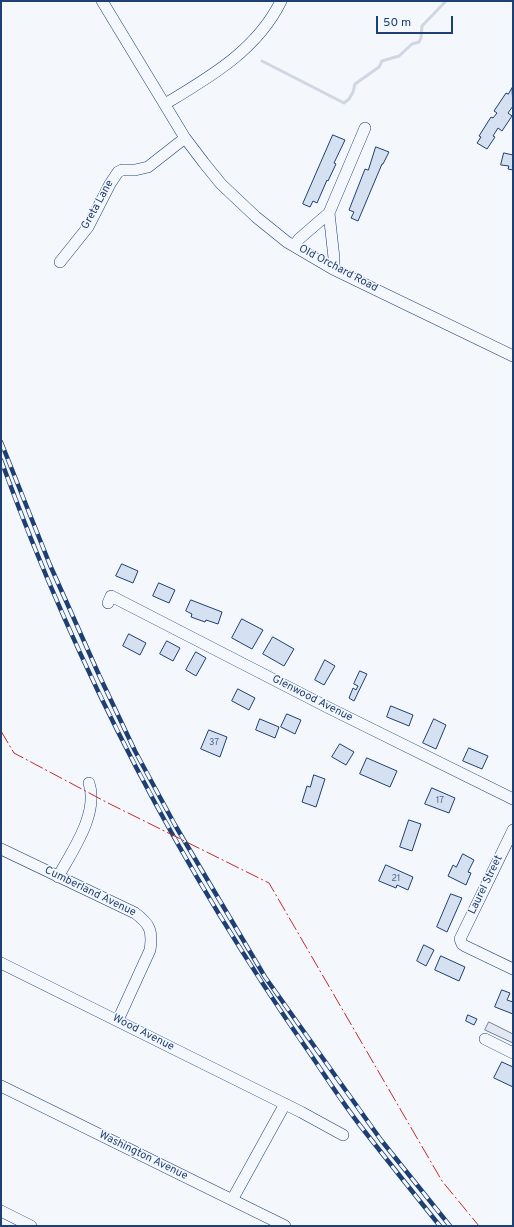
<!DOCTYPE html>
<style>
body{margin:0}
#map{position:relative;width:514px;height:1227px;overflow:hidden;background:#f4f7fb;font-family:Overpass,sans-serif}
canvas{display:block}
.frame{position:absolute;inset:0;border:2px solid #1d3f73;pointer-events:none}
.scale{position:absolute;left:376px;top:16px;width:77px;height:18px;box-sizing:border-box;border:2px solid #1d3f73;border-top:0;padding-left:5px;font-size:12px;line-height:14px;white-space:nowrap;color:#1d3f73;-webkit-text-stroke:3px #f4f7fb;paint-order:stroke}
</style>
<div id="map">
<canvas width="514" height="1227"></canvas>
<div class="frame"></div>
<div class="scale">50 m</div>
</div>
<script>
const ctx = document.querySelector('canvas').getContext('2d');
ctx.lineJoin = 'round';
function fill(path, color) { ctx.fillStyle = color; ctx.fill(path, 'evenodd'); }
function stroke(path, color, width, dash) { ctx.strokeStyle = color; ctx.lineWidth = width; ctx.lineCap = dash ? 'butt' : 'round'; ctx.setLineDash(dash || []); ctx.stroke(path); }
function write(font, color, halo, rows, align = 'center') {
  ctx.font = font + ' Overpass,sans-serif'; ctx.lineWidth = 3; ctx.setLineDash([]); ctx.textBaseline = 'middle'; ctx.strokeStyle = halo; ctx.fillStyle = color; for (const [text, x, y, turn = 0] of rows) {
    ctx.save(); ctx.translate(x, y); ctx.rotate((+turn || 0) * Math.PI / 180); ctx.textAlign = isNaN(turn) ? turn : align; if (halo) ctx.strokeText(text, 0, 0); ctx.fillText(text, 0, 0); ctx.restore();
  }
}
const parking = new Path2D(`
 M 489,1022 L 513,1034 L 513,1043 L 485,1030 Z`);
fill(parking, '#e3e8f0');
stroke(parking, '#687fa3', 1);
stroke(new Path2D(`
 M 262,61 L 344,103 L 349,99 L 353,92 L 355,84 L 379,67 L 382,61 L 399,56 L 412,44 L 419,42 L 421,38 L 422,26 L 446,1`), '#cfd7e4', 3);
const building = new Path2D(`
 M 512,88 L 513,106 L 508,113 L 512,116 L 502,131 L 498,128 L 493,136 L 495,137 L 487,149 L 477,143 L 481,137 L 479,136 L 491,117 L 493,118 L 497,113 L 494,111 L 506,93 L 508,94 Z
 M 333,135 L 345,140 L 334,163 L 336,164 L 328,181 L 327,180 L 317,203 L 313,201 L 310,207 L 303,204 Z
 M 376,147 L 389,152 L 383,164 L 382,164 L 358,221 L 351,218 L 354,212 L 349,210 L 365,169 L 368,170 Z
 M 504,153 L 513,155 L 513,170 L 508,169 L 509,166 L 501,165 Z
 M 122,564 L 138,571 L 133,583 L 116,576 Z
 M 159,583 L 175,590 L 169,603 L 153,596 Z
 M 191,600 L 222,612 L 218,624 L 206,620 L 205,622 L 191,617 L 192,614 L 186,611 Z
 M 242,619 L 263,630 L 252,649 L 232,638 Z
 M 129,634 L 146,643 L 140,655 L 123,646 Z
 M 273,637 L 294,649 L 284,666 L 263,654 Z
 M 167,641 L 180,648 L 173,661 L 160,654 Z
 M 196,652 L 206,658 L 196,676 L 186,670 Z
 M 325,660 L 335,666 L 324,685 L 315,680 Z
 M 360,671 L 367,674 L 354,701 L 349,698 L 353,688 L 356,690 L 358,686 L 354,684 Z
 M 238,689 L 255,698 L 249,710 L 232,701 Z
 M 391,706 L 413,715 L 409,726 L 387,717 Z
 M 287,714 L 301,720 L 295,734 L 281,727 Z
 M 260,719 L 279,727 L 275,738 L 256,730 Z
 M 434,719 L 446,725 L 436,749 L 423,743 Z
 M 209,730 L 227,737 L 220,757 L 201,749 Z
 M 340,744 L 354,752 L 346,765 L 332,757 Z
 M 469,748 L 488,756 L 482,769 L 463,761 Z
 M 367,758 L 397,771 L 390,787 L 360,774 Z
 M 314,775 L 325,779 L 316,807 L 302,802 L 307,786 L 310,787 Z
 M 432,788 L 455,798 L 449,813 L 425,804 Z
 M 409,820 L 421,824 L 412,851 L 400,847 Z
 M 463,854 L 474,860 L 468,872 L 471,873 L 466,885 L 448,876 L 453,865 L 456,867 Z
 M 386,865 L 413,877 L 408,890 L 397,885 L 396,888 L 379,881 Z
 M 451,894 L 462,898 L 447,932 L 437,927 Z
 M 424,945 L 434,950 L 426,966 L 417,961 Z
 M 441,956 L 465,967 L 459,981 L 435,970 Z
 M 502,990 L 510,993 L 507,1000 L 513,1002 L 513,1014 L 495,1007 Z
 M 468,1015 L 477,1019 L 474,1025 L 466,1021 Z
 M 502,1062 L 513,1067 L 513,1087 L 494,1078 Z`);
fill(building, '#d5e0f0');
stroke(building, '#1d3f73', 1);
const minor = new Path2D(`
 M 102,1 L 185,138 L 204,163 L 221,184 L 256,217 L 287,242 L 333,269 L 513,356
 M 165,104 C 210,77 257,50 281,1
 M 294,246 L 299,239 L 329,213
 M 60,262 L 88,227 L 110,184 L 118,172 L 122,170 L 135,170 L 148,167 L 185,138
 M 333,269 L 334,258 L 329,213 L 365,128
 M 108,603 L 111,596 L 329,708 L 513,799
 M 513,830 L 460,939 L 462,944 L 465,946 L 513,969
 M 1,849 L 135,913 C 150,924 153,931 150,950 L 118,1020
 M 58,877 C 72,851 99,814 89,783
 M 1,963 L 301,1112 L 343,1135
 M 485,1039 L 513,1053
 M 1,1086 L 285,1226
 M 232,1200 L 285,1104
 M 1,1211 L 31,1226`);
stroke(minor, '#1d3f73', 12);
stroke(minor, '#f4f7fb', 11);
const rail = new Path2D(`
 M 1,442 L 50,565 L 99,675 L 135,751 L 175,825 L 265,977 L 381,1140 L 450,1226
 M 1,460 C 77,670 183,872 311,1055 C 328,1080 344,1105 362,1128 C 388,1161 414,1194 440,1226`);
stroke(rail, '#1d3f73', 4.5);
stroke(rail, '#f4f7fb', 3, [9]);
stroke(new Path2D(`
 M 1,731 L 14,753 L 108,803 L 269,883 L 442,1181 L 479,1226`), '#c62828', 1, [14, 3, 2, 3]);
write('9px', '#4b6792', null, [
 ["37",214,743],
 ["17",440,801],
 ["21",396,879]
]);
write('11px', '#1d3f73', '#f4f7fb', [
 ["Greta Lane",98,205,-61],
 ["Old Orchard Road",338,269,28],
 ["Glenwood Avenue",312,699,27],
 ["Laurel Street",486,885,-64],
 ["Cumberland Avenue",90,892,26],
 ["Wood Avenue",143,1033,27],
 ["Washington Avenue",143,1156,26]
]);
</script>
